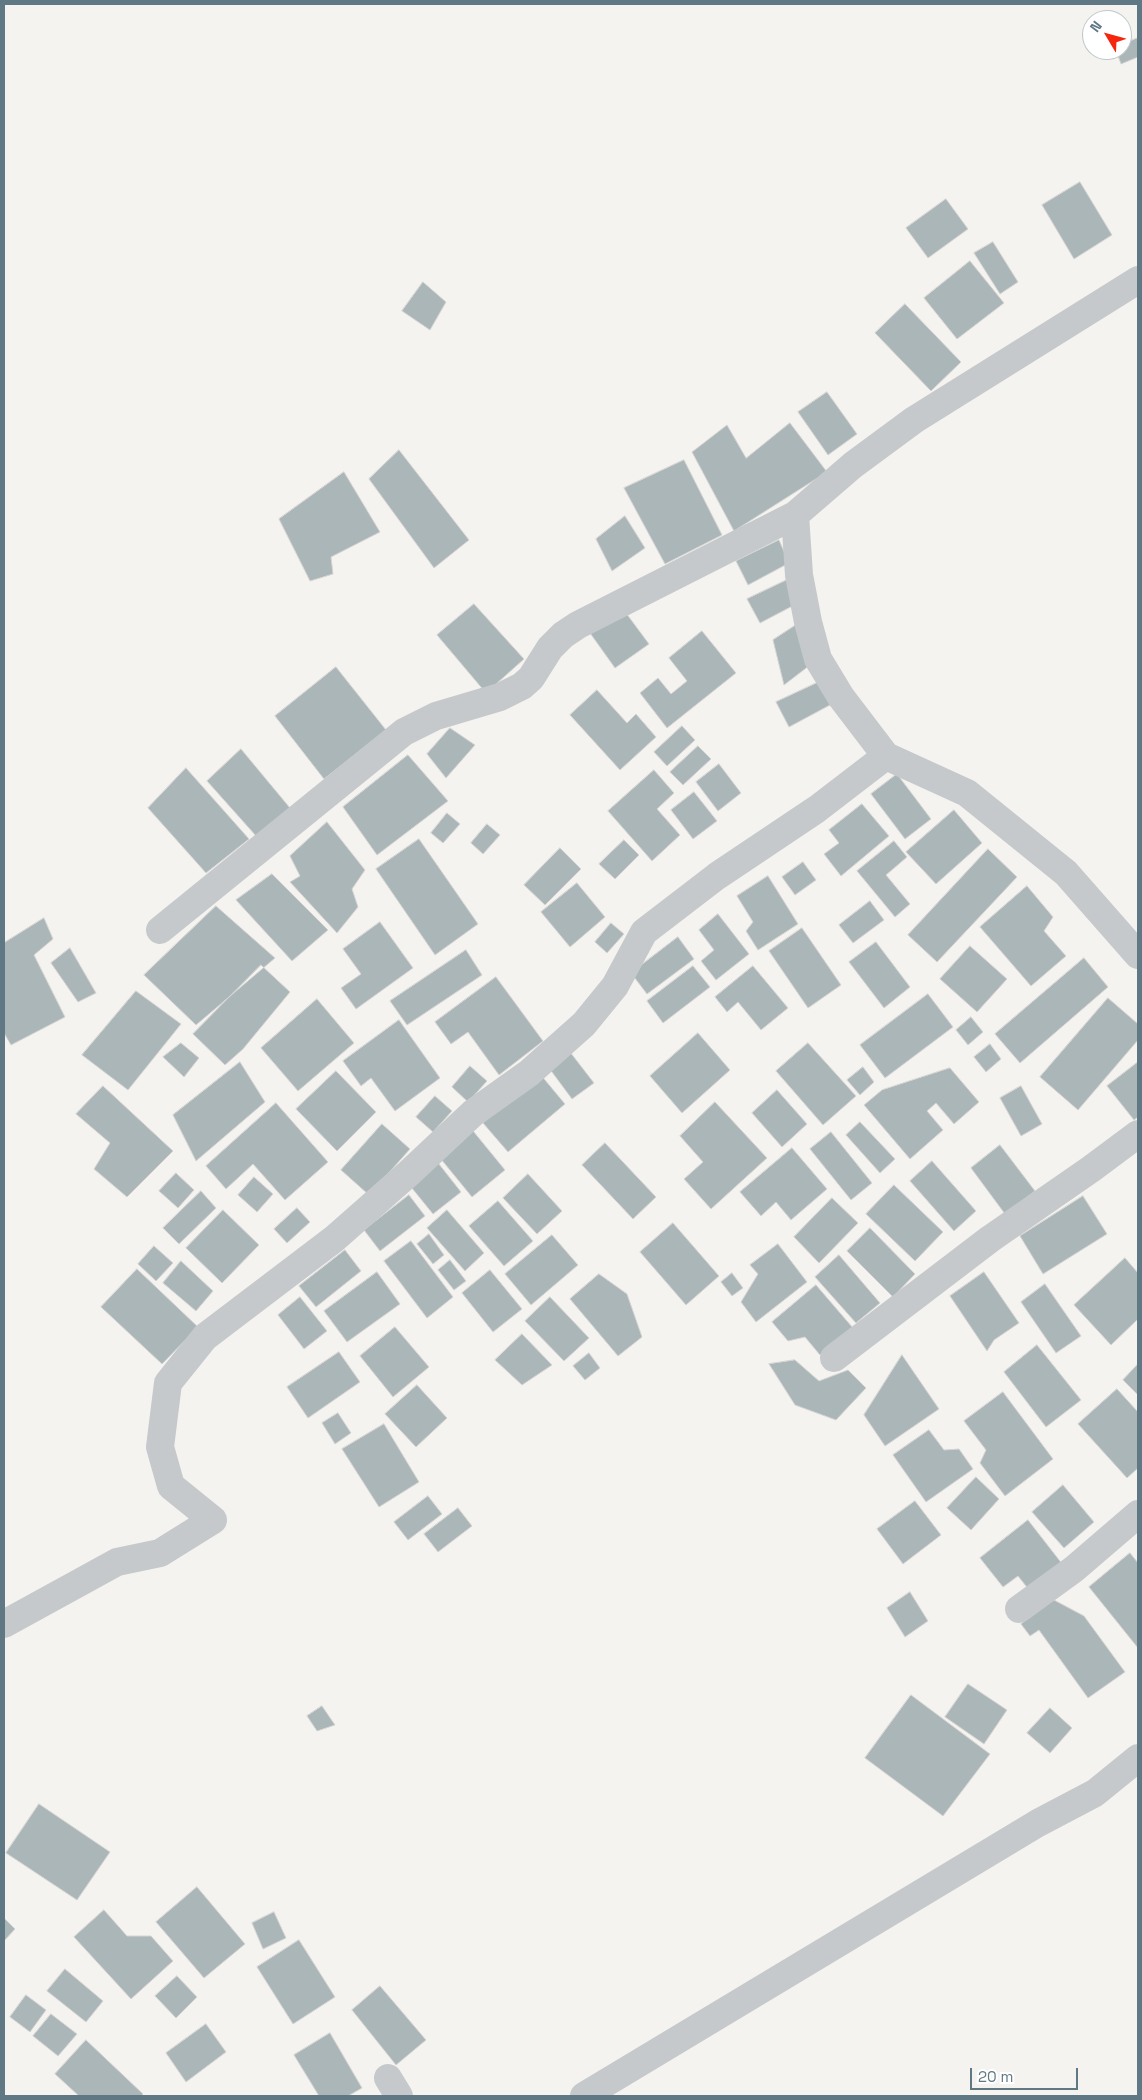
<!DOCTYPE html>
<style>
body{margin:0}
#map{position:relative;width:1142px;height:2100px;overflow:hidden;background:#f4f3ef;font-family:"Space Grotesk",sans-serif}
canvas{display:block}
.frame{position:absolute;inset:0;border:5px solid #5f7883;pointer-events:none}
.north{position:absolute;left:1082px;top:10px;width:50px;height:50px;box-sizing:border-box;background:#fff;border:1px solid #bfc9cd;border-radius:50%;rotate:307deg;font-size:14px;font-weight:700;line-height:20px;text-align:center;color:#5f7883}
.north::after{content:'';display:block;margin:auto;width:18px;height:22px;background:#f5260d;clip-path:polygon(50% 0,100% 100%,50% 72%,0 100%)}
.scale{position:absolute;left:970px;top:2068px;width:108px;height:22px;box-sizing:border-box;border:2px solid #5f7883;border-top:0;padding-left:6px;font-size:15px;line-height:18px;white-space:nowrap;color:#5f7883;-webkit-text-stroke:4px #fff;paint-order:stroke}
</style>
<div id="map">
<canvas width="1142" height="2100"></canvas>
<div class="frame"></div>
<div class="north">N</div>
<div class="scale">20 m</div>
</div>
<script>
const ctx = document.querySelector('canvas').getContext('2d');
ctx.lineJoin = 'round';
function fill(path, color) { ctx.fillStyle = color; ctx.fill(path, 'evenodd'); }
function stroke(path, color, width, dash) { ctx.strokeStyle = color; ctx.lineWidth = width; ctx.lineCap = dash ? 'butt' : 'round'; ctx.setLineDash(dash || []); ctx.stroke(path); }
const building = new Path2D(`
 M 1138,38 L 1138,57 L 1121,64 L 1116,50 L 1122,50 L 1122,44 Z
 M 1080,182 L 1112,235 L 1074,259 L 1042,205 Z
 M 946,199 L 968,229 L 928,258 L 906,228 Z
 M 993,242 L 1018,282 L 1000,294 L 974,253 Z
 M 970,261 L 1004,303 L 957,339 L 924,298 Z
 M 423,282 L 446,302 L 430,330 L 402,311 Z
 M 905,304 L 961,362 L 931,391 L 875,333 Z
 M 827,392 L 857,434 L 828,455 L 798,412 Z
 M 790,423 L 827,472 L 734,531 L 692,452 L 727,425 L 746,458 Z
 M 399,450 L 469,540 L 434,568 L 369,479 Z
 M 684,460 L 722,535 L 665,564 L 624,488 Z
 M 344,472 L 380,532 L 331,557 L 333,574 L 310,581 L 279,519 Z
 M 625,516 L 645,548 L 612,571 L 596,539 Z
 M 779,540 L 789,563 L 748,585 L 736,561 Z
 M 791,578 L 802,601 L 760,623 L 747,599 Z
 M 474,604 L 524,659 L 486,693 L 437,635 Z
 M 623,609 L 649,644 L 615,668 L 590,633 Z
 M 802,621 L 814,662 L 784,685 L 773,640 Z
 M 702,631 L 736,673 L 667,728 L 640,693 L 658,678 L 671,694 L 687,681 L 669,658 Z
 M 336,667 L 386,730 L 324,779 L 275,716 Z
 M 821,681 L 830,705 L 789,727 L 776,702 Z
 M 597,690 L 627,723 L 636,714 L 656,737 L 620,770 L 570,715 Z
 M 682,726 L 695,740 L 667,766 L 654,752 Z
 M 450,728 L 475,745 L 446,778 L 427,754 Z
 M 698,746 L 711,759 L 683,785 L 670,772 Z
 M 241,749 L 290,808 L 257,837 L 207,781 Z
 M 408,755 L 448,801 L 377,855 L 343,807 Z
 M 719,764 L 741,793 L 718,811 L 696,782 Z
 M 186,768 L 249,839 L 206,873 L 148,808 Z
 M 654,770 L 674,793 L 657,809 L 680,835 L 652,861 L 608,811 Z
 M 897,774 L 931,819 L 905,839 L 871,794 Z
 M 694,792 L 717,821 L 693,839 L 671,810 Z
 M 862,804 L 889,836 L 841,876 L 824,854 L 839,843 L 829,830 Z
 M 954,810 L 982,843 L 936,884 L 906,852 Z
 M 447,813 L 460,824 L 443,843 L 431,833 Z
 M 327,822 L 365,870 L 352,889 L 358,907 L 337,933 L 290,882 L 300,876 L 290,856 Z
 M 487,824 L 500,835 L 483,854 L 471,843 Z
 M 419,839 L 478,924 L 435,955 L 376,869 Z
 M 624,840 L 639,855 L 615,879 L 599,864 Z
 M 894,841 L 907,857 L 886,875 L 910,904 L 895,917 L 857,871 Z
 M 560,848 L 581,869 L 545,905 L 524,885 Z
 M 988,849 L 1017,877 L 937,962 L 908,935 Z
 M 803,862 L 816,880 L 795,895 L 782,877 Z
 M 272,874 L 328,930 L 292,961 L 236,900 Z
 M 768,876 L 798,924 L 758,950 L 746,931 L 753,922 L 737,896 Z
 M 577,883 L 605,917 L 570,947 L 541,912 Z
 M 1027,886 L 1053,917 L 1044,931 L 1066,956 L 1031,986 L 980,927 Z
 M 870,901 L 884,920 L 853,943 L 839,925 Z
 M 216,906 L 275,958 L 196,1025 L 144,975 Z
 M 718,914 L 749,954 L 716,980 L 701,961 L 714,950 L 699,930 Z
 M 44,918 L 53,939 L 34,955 L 65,1017 L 11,1045 L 4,1033 L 4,943 Z
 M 380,922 L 413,968 L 356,1009 L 341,988 L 361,974 L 343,949 Z
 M 611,923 L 624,934 L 607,953 L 595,942 Z
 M 802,928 L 841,985 L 808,1008 L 769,951 Z
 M 678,937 L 694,959 L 647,994 L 631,973 Z
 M 876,942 L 910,987 L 884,1008 L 849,962 Z
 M 970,946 L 1007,979 L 977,1012 L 940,979 Z
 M 70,948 L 96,993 L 78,1002 L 51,963 Z
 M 466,950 L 482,975 L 407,1025 L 390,1001 Z
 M 1084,958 L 1108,987 L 1020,1063 L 995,1034 Z
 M 261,965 L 290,992 L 243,1049 L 225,1065 L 193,1034 Z
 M 693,966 L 710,987 L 663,1023 L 647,1001 Z
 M 753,966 L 788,1008 L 761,1030 L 738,1002 L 727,1012 L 715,997 Z
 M 496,977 L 543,1041 L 499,1075 L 468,1032 L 451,1044 L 435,1022 Z
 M 136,991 L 181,1024 L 128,1090 L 82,1055 Z
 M 928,994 L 953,1027 L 885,1078 L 860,1045 Z
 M 1108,998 L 1138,1024 L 1138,1040 L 1078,1110 L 1040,1077 Z
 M 317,999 L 354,1043 L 298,1091 L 261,1048 Z
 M 971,1017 L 983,1032 L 968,1045 L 956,1030 Z
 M 399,1020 L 440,1078 L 395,1111 L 371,1078 L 361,1086 L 343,1061 Z
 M 698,1033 L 730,1070 L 682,1113 L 650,1076 Z
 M 181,1043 L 199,1058 L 184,1077 L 163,1057 Z
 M 808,1043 L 856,1096 L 823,1125 L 776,1071 Z
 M 990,1044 L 1001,1059 L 986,1072 L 974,1057 Z
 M 570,1052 L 594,1083 L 572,1099 L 549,1068 Z
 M 240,1062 L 265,1102 L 196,1161 L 173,1115 Z
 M 1138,1062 L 1138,1117 L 1134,1120 L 1107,1086 Z
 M 470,1066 L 487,1081 L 468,1102 L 452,1087 Z
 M 863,1067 L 874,1082 L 860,1095 L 847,1080 Z
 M 950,1068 L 979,1102 L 954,1124 L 936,1103 L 927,1111 L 943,1130 L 910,1159 L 864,1105 L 882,1090 Z
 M 336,1071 L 376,1112 L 337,1151 L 296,1109 Z
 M 540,1074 L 565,1104 L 508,1152 L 483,1123 Z
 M 103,1086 L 173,1151 L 127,1197 L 94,1169 L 110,1143 L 76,1114 Z
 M 1021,1086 L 1042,1124 L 1021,1136 L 1000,1098 Z
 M 777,1090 L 807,1124 L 782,1147 L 752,1113 Z
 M 435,1096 L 452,1111 L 433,1132 L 416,1117 Z
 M 715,1102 L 767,1158 L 711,1209 L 684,1179 L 703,1162 L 680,1136 Z
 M 276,1103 L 328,1162 L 285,1200 L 253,1164 L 226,1189 L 206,1166 Z
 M 860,1122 L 895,1159 L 880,1173 L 846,1135 Z
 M 382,1124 L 410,1149 L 369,1195 L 341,1170 Z
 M 469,1126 L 505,1170 L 472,1197 L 436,1153 Z
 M 831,1132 L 872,1183 L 851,1200 L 810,1149 Z
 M 605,1143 L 656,1197 L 633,1219 L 582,1165 Z
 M 1000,1145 L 1035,1191 L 1005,1214 L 971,1168 Z
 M 792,1148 L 827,1189 L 791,1220 L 776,1202 L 761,1216 L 740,1192 Z
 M 435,1159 L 461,1192 L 433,1214 L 407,1182 Z
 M 932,1161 L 976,1211 L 954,1231 L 910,1181 Z
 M 176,1173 L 194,1190 L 178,1208 L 159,1191 Z
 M 528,1174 L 562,1211 L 537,1234 L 503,1198 Z
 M 254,1177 L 273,1194 L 257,1212 L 238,1195 Z
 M 894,1185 L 943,1232 L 915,1261 L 866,1214 Z
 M 201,1191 L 216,1208 L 179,1244 L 163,1228 Z
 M 409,1195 L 425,1216 L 380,1251 L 364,1230 Z
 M 1083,1196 L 1107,1234 L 1043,1274 L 1020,1236 Z
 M 832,1198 L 858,1223 L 819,1263 L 794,1237 Z
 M 498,1201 L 533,1241 L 504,1266 L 469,1226 Z
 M 297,1208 L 310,1222 L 287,1243 L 274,1229 Z
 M 223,1210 L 259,1245 L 222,1283 L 186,1248 Z
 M 447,1210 L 484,1253 L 465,1271 L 427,1228 Z
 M 673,1223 L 719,1276 L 686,1305 L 640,1252 Z
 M 870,1228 L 915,1274 L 893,1297 L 847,1251 Z
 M 429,1234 L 444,1255 L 433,1264 L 417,1244 Z
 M 552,1235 L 578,1265 L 531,1305 L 505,1274 Z
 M 411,1241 L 453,1297 L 427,1318 L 384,1261 Z
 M 778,1244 L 807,1282 L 756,1322 L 741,1302 L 758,1274 L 750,1265 Z
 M 154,1246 L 173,1263 L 156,1281 L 138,1264 Z
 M 345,1250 L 361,1271 L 316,1307 L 299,1286 Z
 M 839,1255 L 880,1303 L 856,1323 L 815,1277 Z
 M 1125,1258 L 1138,1273 L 1138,1319 L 1111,1345 L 1074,1305 Z
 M 450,1260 L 466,1281 L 454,1290 L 438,1270 Z
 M 181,1261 L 213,1291 L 196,1311 L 163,1283 Z
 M 137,1269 L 198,1327 L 162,1364 L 101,1307 Z
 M 490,1270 L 522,1309 L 493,1332 L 462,1293 Z
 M 377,1272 L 400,1304 L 347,1342 L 324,1311 Z
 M 984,1272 L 1019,1323 L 994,1340 L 987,1351 L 950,1296 Z
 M 732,1273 L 743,1288 L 732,1296 L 721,1282 Z
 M 599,1274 L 627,1294 L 642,1337 L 618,1356 L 570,1299 Z
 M 1045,1284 L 1081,1336 L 1056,1353 L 1021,1302 Z
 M 816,1285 L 853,1328 L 820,1355 L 805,1337 L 788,1341 L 772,1322 Z
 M 300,1297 L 327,1331 L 304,1349 L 278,1315 Z
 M 550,1297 L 589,1338 L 564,1361 L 525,1321 Z
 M 395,1327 L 429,1367 L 393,1397 L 360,1356 Z
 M 522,1334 L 552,1365 L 522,1385 L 495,1360 Z
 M 1037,1345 L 1081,1400 L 1046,1427 L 1004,1372 Z
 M 339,1352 L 360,1382 L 308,1418 L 287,1387 Z
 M 589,1353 L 600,1368 L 585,1380 L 573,1366 Z
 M 902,1355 L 939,1409 L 885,1446 L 864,1415 Z
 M 795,1360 L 819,1381 L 848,1370 L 866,1388 L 836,1420 L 795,1405 L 769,1364 Z
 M 1138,1364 L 1138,1395 L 1123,1380 Z
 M 417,1385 L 447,1418 L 416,1447 L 385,1414 Z
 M 1117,1389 L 1138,1412 L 1138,1468 L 1127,1478 L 1078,1424 Z
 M 1003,1392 L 1053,1459 L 1005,1496 L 980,1463 L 986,1450 L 964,1421 Z
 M 338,1413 L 351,1433 L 335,1444 L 322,1423 Z
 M 384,1424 L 419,1482 L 379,1507 L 342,1449 Z
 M 929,1430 L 944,1450 L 959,1449 L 973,1469 L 926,1502 L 893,1455 Z
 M 976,1477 L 999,1499 L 971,1530 L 947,1508 Z
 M 1063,1485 L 1094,1522 L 1064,1548 L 1032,1512 Z
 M 428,1496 L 442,1514 L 408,1540 L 394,1522 Z
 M 915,1501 L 941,1535 L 903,1564 L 877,1529 Z
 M 458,1508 L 472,1526 L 438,1552 L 424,1534 Z
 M 1028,1520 L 1063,1565 L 1030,1591 L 1018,1576 L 1003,1587 L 980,1558 Z
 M 1130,1553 L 1138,1563 L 1138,1648 L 1089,1587 Z
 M 910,1592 L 928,1621 L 905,1637 L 887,1608 Z
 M 1054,1600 L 1084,1616 L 1125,1672 L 1088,1698 L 1039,1630 L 1030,1636 L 1021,1624 Z
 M 968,1684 L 1007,1710 L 984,1744 L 945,1717 Z
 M 911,1695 L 990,1754 L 943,1816 L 865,1758 Z
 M 322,1706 L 335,1725 L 317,1731 L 307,1716 Z
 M 1050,1708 L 1072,1728 L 1050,1753 L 1027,1733 Z
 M 39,1804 L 110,1852 L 77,1900 L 6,1853 Z
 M 197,1887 L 245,1944 L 204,1978 L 156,1922 Z
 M 104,1910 L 127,1936 L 151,1936 L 173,1961 L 131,1999 L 74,1937 Z
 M 274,1912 L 286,1938 L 263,1949 L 252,1923 Z
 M 4,1918 L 15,1929 L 4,1941 Z
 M 299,1940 L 335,1997 L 293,2024 L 257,1967 Z
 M 65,1969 L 103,2001 L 86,2022 L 47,1991 Z
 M 177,1976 L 197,1997 L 176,2018 L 155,1996 Z
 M 380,1986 L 426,2040 L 396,2065 L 352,2010 Z
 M 26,1995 L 46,2010 L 30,2032 L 10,2017 Z
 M 51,2014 L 77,2034 L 58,2056 L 33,2036 Z
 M 206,2024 L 226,2052 L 186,2082 L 166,2053 Z
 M 330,2033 L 362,2088 L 348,2096 L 319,2096 L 294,2055 Z
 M 86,2040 L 143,2094 L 141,2096 L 79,2096 L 55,2074 Z`);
fill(building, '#abb6b9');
stroke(building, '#d5d4d2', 1);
stroke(new Path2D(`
 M 1138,280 L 914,420 L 853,465 L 795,515 L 799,575 L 808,622 L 818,659 L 841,697 L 886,756 L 967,793 L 1066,873 L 1138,955
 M 160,930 L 404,732 L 436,716 L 500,697 L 522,686 L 531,678 L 550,648 L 563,635 L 578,625 L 795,515
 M 834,1358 L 990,1239 L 1091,1169 L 1138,1134
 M 1019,1609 L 1074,1569 L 1138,1514
 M 4,1624 L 117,1562 L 160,1553 L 213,1520 L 171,1486 L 160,1447 L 168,1383 L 205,1337 L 334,1239 L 409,1173 L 473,1113 L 529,1073 L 584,1024 L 615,986 L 644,932 L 717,876 L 817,809 L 886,756
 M 388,2078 L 399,2096
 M 584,2096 L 1038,1823 L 1095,1793 L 1138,1758`), '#c5c9cb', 28);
</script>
